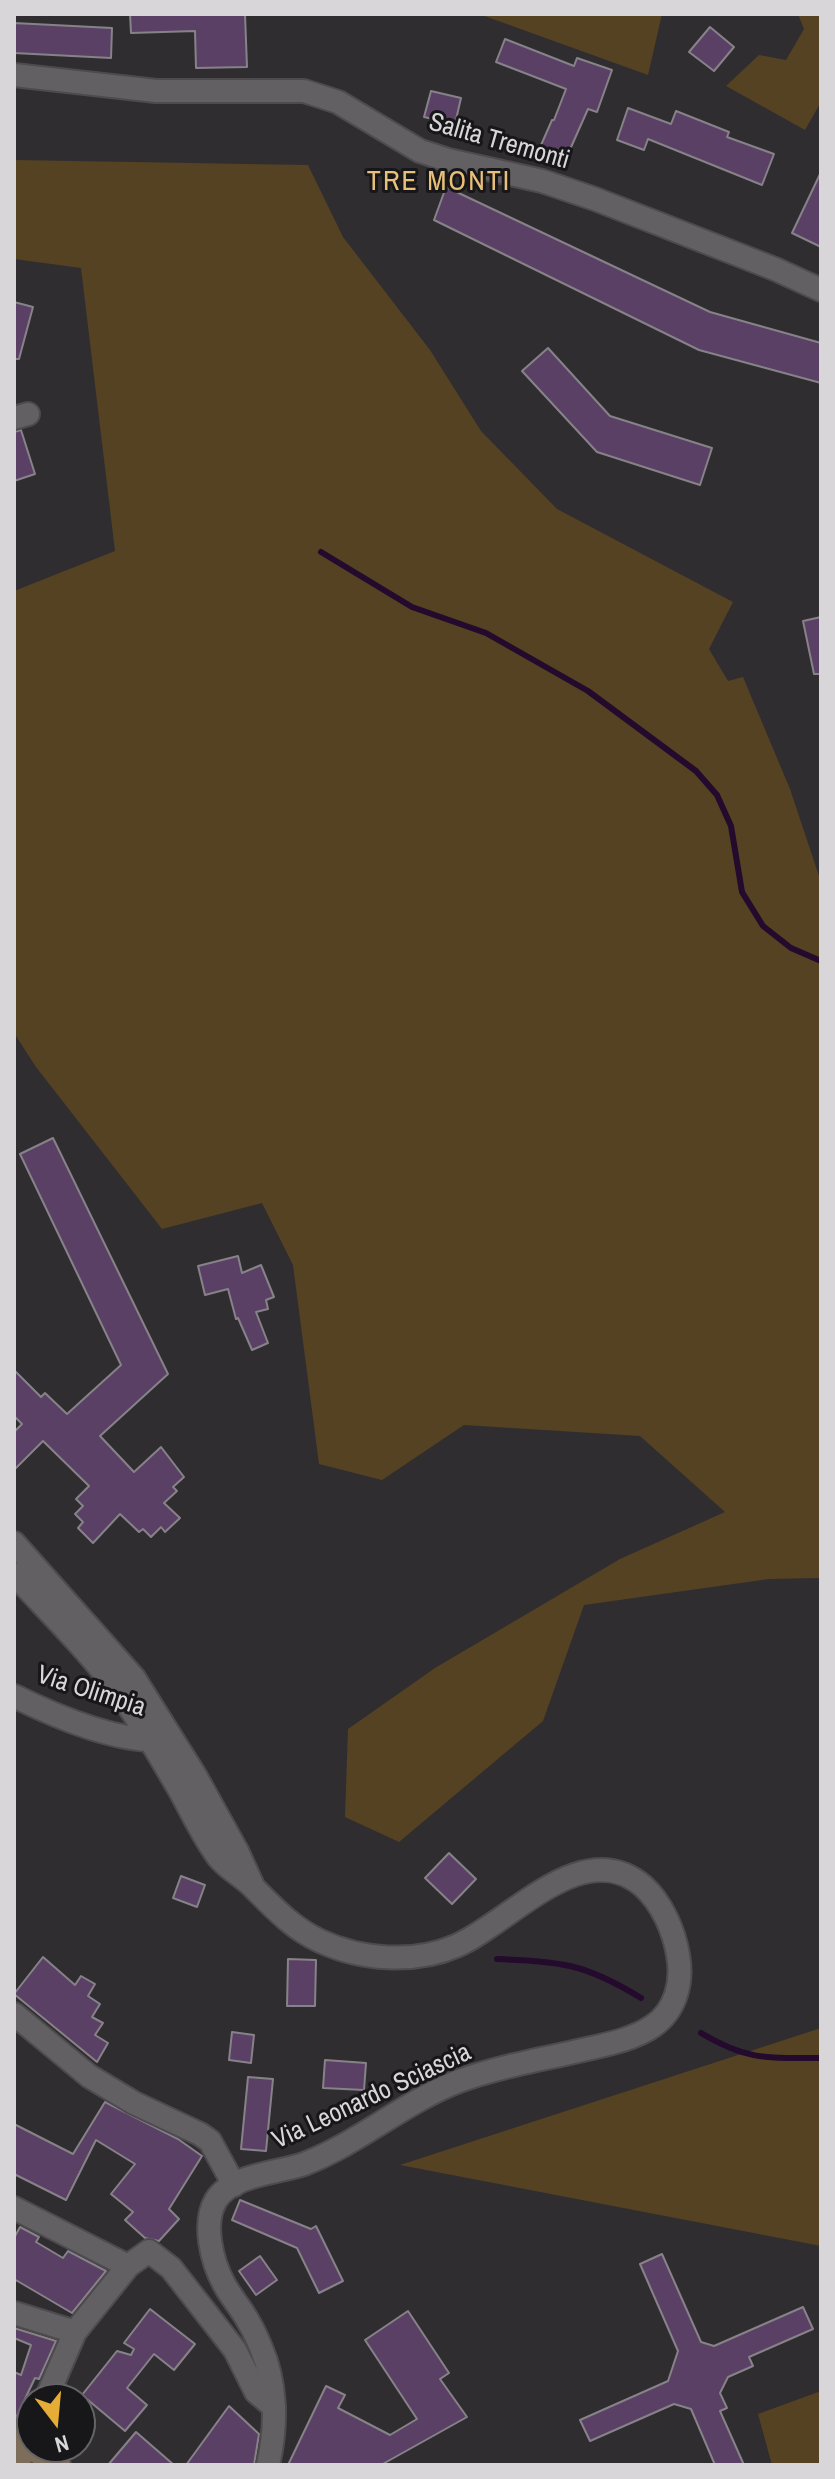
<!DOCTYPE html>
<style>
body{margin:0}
#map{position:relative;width:835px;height:2479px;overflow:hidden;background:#302d31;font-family:"Archivo Narrow",sans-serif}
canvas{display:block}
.frame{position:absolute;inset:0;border:16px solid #d8d6d9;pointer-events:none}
.north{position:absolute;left:16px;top:2383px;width:80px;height:80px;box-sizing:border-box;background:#171618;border:2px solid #646365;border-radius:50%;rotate:164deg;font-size:22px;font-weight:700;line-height:32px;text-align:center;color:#d8d6d9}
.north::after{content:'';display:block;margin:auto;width:28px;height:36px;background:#e6ad36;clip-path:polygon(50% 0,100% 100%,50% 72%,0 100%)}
</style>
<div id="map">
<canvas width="835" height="2479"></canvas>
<div class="frame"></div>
<div class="north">N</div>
</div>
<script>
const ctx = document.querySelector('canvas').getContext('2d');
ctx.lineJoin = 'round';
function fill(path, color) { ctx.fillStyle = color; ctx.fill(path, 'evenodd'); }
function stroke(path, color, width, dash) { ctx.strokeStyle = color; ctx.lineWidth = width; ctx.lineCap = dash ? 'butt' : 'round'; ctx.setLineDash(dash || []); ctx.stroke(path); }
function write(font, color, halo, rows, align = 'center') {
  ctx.font = font + ' "Archivo Narrow",sans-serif'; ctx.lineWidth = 6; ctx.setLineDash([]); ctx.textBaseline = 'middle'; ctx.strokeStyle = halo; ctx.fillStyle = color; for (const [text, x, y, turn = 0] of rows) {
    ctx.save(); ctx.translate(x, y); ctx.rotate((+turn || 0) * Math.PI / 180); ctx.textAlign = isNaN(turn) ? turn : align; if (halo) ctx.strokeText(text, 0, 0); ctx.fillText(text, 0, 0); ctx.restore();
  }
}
fill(new Path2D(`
 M 479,14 L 662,14 L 648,75 Z
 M 798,14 L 821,14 L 821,102 L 805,130 L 726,86 L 759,55 L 786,60 L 804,29 Z
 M 14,160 L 308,165 L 343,237 L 430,350 L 481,431 L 557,509 L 733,602 L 709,649 L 728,681 L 743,677 L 790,789 L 821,882 L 821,1578 L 769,1579 L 584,1605 L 543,1721 L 399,1842 L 345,1817 L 348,1729 L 435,1668 L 620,1559 L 725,1512 L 640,1436 L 464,1425 L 382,1480 L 319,1464 L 293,1265 L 262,1203 L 162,1229 L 36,1067 L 14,1033 L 14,591 L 115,551 L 81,268 L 14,259 Z
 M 821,2028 L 821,2246 L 400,2165 Z
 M 821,2391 L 821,2465 L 772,2465 L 758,2414 Z`), '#544222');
stroke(new Path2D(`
 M 321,552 L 412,607 L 486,633 L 588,691 L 696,771 L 717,795 L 731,826 L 742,892 L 763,926 L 791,948 L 821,961
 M 497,1959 C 562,1962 584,1963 641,1998
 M 701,2033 C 748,2061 768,2058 821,2058`), '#240b2d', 6);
const building = new Path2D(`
 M 130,14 L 245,14 L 247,67 L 196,68 L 195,31 L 131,33 Z
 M 14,23 L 112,28 L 111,58 L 14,53 Z
 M 710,27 L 734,47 L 714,71 L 689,52 Z
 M 505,39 L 574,66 L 577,58 L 612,70 L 597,112 L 588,109 L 564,163 L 538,152 L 552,120 L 554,120 L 566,89 L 496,62 Z
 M 431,91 L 461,98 L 455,124 L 424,117 Z
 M 628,108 L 671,124 L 676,111 L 729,132 L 727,137 L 774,154 L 762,185 L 648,139 L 644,150 L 617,140 Z
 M 821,172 L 821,247 L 792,233 Z
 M 446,187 L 710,312 L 821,343 L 821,383 L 699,350 L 434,220 Z
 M 14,302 L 33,307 L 19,359 L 14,359 Z
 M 548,348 L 610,416 L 712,448 L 700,485 L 597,452 L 522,371 Z
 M 21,430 L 35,474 L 14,481 L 14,432 Z
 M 821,617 L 821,674 L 814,674 L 803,621 Z
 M 53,1138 L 168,1374 L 100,1436 L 134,1472 L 161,1447 L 184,1477 L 173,1487 L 177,1491 L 164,1503 L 180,1518 L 165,1532 L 161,1527 L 151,1537 L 143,1529 L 139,1532 L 120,1514 L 93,1543 L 78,1528 L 83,1522 L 75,1514 L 83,1506 L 76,1499 L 89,1486 L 43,1441 L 14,1470 L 14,1432 L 22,1424 L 14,1416 L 14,1370 L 41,1397 L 45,1393 L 67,1414 L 121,1365 L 20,1154 Z
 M 238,1256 L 242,1273 L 261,1265 L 274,1297 L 266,1300 L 268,1309 L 256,1312 L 268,1343 L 252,1350 L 238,1318 L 236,1319 L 228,1289 L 205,1295 L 198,1266 Z
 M 449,1853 L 476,1879 L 452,1904 L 425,1878 Z
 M 181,1876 L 205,1885 L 197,1907 L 173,1898 Z
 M 43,1957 L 75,1985 L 81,1976 L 95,1984 L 88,1996 L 100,2004 L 92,2017 L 103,2023 L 95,2035 L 108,2043 L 97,2062 L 14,1994 Z
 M 288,1959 L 316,1960 L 315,2006 L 287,2006 Z
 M 232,2032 L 254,2035 L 251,2063 L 229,2060 Z
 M 325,2060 L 366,2063 L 364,2090 L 323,2088 Z
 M 248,2077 L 273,2079 L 266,2151 L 241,2149 Z
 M 105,2102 L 178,2139 L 202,2156 L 169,2209 L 179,2219 L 159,2241 L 145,2238 L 125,2220 L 133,2212 L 111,2194 L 135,2164 L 96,2140 L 66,2200 L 14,2174 L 14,2124 L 73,2154 Z
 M 240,2200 L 311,2229 L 316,2226 L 343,2281 L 319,2293 L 297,2248 L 232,2220 Z
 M 20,2227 L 39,2237 L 36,2242 L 63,2258 L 68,2251 L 106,2271 L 72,2313 L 14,2279 L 14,2238 Z
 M 662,2254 L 701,2342 L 714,2346 L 803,2307 L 813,2329 L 749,2357 L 753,2366 L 728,2377 L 720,2393 L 727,2408 L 720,2411 L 744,2465 L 715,2465 L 691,2409 L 674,2404 L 590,2441 L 580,2420 L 668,2381 L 678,2351 L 640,2264 Z
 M 260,2256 L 277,2280 L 256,2295 L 239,2271 Z
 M 150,2309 L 195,2344 L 174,2370 L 154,2354 L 127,2388 L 147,2405 L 125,2431 L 82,2395 L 117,2351 L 131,2355 L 134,2349 L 124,2343 Z
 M 408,2311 L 449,2373 L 440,2379 L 467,2417 L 381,2465 L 288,2465 L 326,2386 L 345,2395 L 338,2408 L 390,2435 L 417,2419 L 365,2340 Z
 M 14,2328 L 56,2341 L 39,2379 L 35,2378 L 14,2422 L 14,2372 L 21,2375 L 31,2345 L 14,2338 Z
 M 229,2406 L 259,2434 L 254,2465 L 186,2465 Z
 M 136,2432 L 174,2465 L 108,2465 Z`);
fill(building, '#5b4066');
stroke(building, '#868388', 2);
const minor = new Path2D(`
 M 14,75 L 156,91 L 304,91 L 338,102 L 420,151 L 448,160 L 542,181 L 595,199 L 775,269 L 821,290
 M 14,418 L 28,414
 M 14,1696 C 57,1717 117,1743 165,1740
 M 14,2014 L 89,2076 L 134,2103 L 200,2134 L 210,2141 L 234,2185
 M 14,2208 L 128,2266
 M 14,2313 L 75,2332
 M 46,2399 L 75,2332 L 128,2266 L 149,2251 L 171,2268 L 235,2350 L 256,2392 L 274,2407
 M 20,2442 L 32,2422`);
const tertiary = new Path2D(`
 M 14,1543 L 134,1678 L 196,1777 L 237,1851 L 252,1884
 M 14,1574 C 49,1612 88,1650 119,1692 C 141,1723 160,1756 179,1789 C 192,1812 203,1837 219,1858 C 228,1869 242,1876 252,1886 C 273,1907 292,1928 320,1941 C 361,1960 414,1964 456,1946 C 510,1923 582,1834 643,1886 C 662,1903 674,1931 678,1955 C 683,1982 676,2010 653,2026 C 634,2039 609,2044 587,2049 C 545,2059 500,2066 459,2081 C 404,2102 359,2143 304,2164 C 279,2173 232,2174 216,2200 C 202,2223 212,2262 224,2284 C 231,2297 241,2308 248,2321 C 256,2334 261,2347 266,2361 C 277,2396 276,2430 268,2465`);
const secondary = new Path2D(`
 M 14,2439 L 59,2465
 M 14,2462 L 20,2465`);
stroke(minor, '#4e4b4f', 26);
stroke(tertiary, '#4e4b4f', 26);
stroke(secondary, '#4e4b4f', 26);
stroke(minor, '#636064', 22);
stroke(tertiary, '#636064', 22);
stroke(secondary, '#7c6e5b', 22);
write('26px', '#d8d6d9', '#171618', [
 ["Salita Tremonti",499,142,16],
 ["Via Olimpia",91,1692,18],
 ["Via Leonardo Sciascia",372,2097,-25]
]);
ctx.letterSpacing = '2px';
write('28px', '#e8c079', '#171618', [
 ["TRE MONTI",439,182]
]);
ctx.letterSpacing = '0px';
</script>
